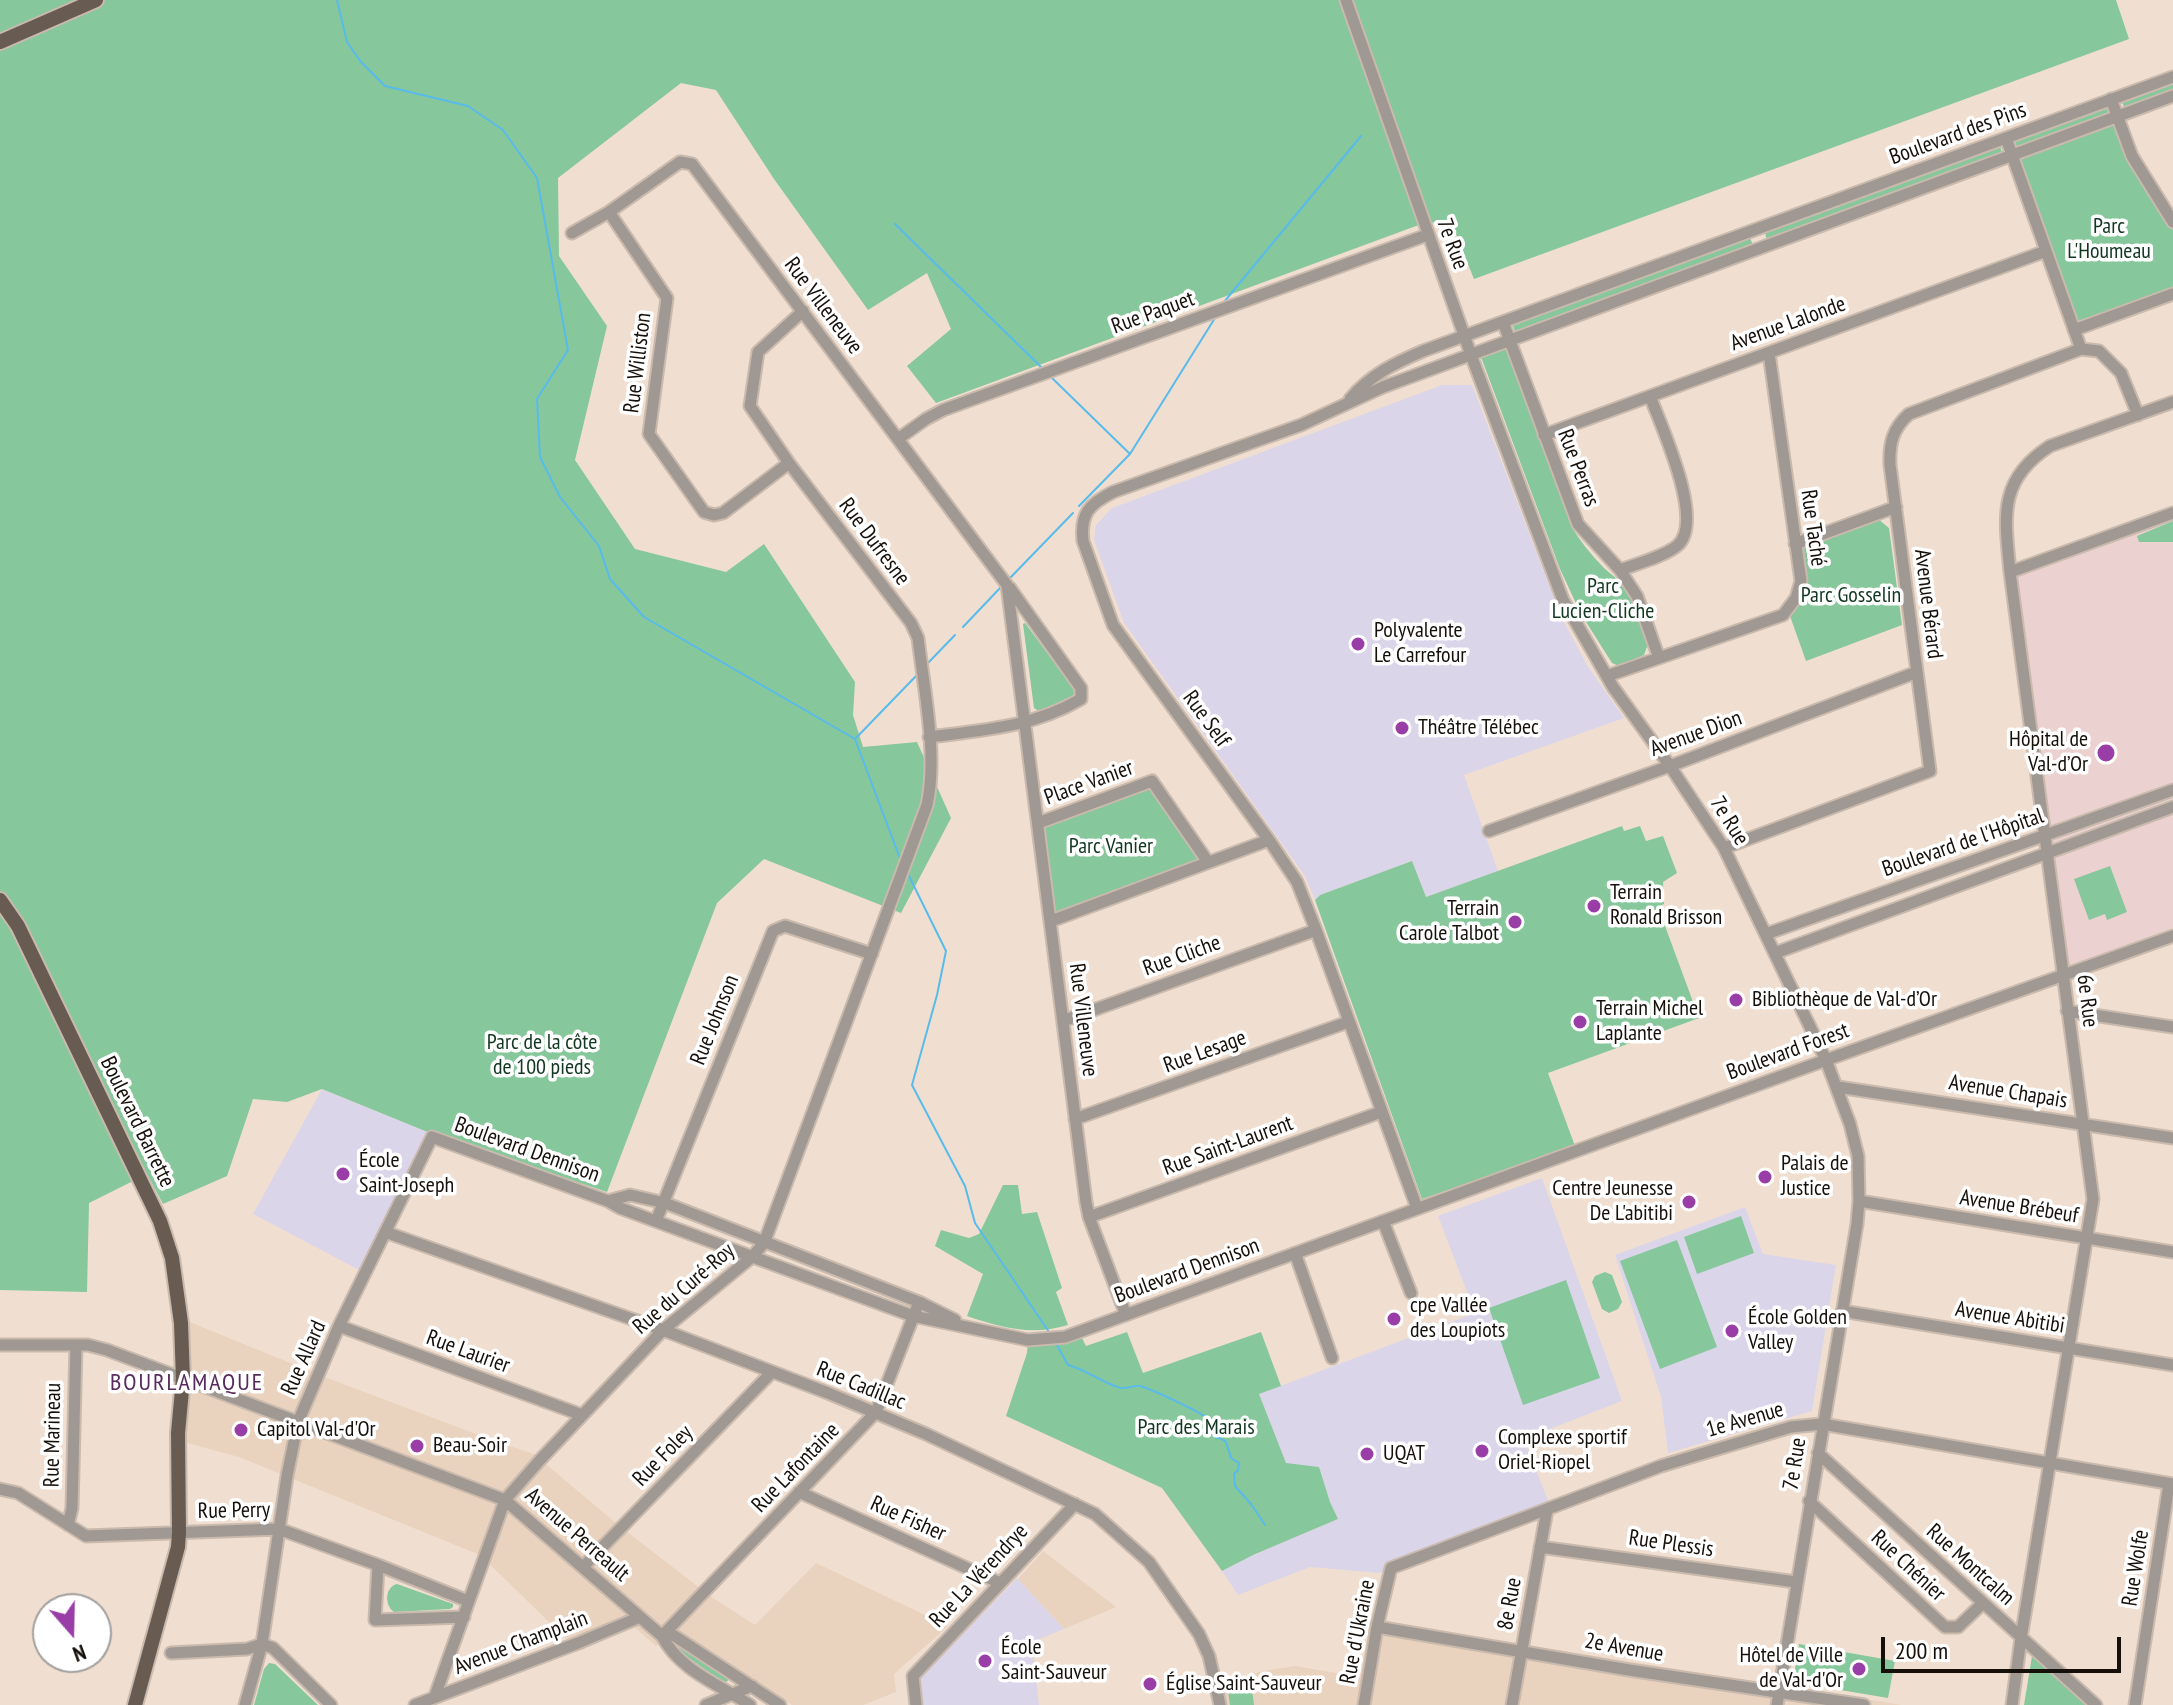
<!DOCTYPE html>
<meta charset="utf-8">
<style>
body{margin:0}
#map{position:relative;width:2173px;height:1705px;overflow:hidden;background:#f0dfd0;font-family:"PT Sans Narrow",sans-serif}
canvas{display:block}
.north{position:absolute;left:32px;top:1593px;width:80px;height:80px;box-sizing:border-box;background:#fff;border:2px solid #a29f9d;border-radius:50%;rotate:160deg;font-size:22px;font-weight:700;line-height:32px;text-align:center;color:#16100b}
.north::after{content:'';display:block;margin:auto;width:28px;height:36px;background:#993da7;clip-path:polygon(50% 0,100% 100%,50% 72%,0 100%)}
.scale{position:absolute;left:1881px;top:1637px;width:240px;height:36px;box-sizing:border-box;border:4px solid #16100b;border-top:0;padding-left:10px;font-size:24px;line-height:28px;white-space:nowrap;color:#16100b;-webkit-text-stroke:6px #fff;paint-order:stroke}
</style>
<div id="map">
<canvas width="2173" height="1705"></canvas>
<div class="north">N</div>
<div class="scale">200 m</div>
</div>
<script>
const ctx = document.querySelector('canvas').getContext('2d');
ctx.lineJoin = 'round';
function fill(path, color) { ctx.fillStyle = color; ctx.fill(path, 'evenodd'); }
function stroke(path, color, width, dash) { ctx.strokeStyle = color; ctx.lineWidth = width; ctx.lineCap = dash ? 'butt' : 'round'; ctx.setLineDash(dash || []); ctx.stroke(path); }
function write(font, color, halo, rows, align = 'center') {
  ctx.font = font + ' "PT Sans Narrow",sans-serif'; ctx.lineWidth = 7; ctx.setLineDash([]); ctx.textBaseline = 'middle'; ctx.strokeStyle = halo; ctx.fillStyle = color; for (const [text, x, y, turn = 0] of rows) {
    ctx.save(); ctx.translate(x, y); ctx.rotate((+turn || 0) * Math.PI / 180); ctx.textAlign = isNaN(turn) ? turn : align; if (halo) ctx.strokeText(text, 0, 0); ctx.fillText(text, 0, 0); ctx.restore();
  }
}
fill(new Path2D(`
 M 175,1316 L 322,1376 L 492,1440 L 534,1454 L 617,1524 L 710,1596 L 755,1625 L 816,1563 L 948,1626 L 894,1674 L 896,1692 L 863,1705 L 792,1705 L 675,1630 L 656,1646 L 633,1626 L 579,1651 L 480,1555 L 239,1457 L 176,1440 Z
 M 1043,1551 L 1116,1607 L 1064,1629 L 1018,1579 Z
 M 1370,1620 L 1902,1705 L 1222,1705 L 1220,1681 L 1269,1670 L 1295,1666 L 1360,1677 Z`), '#e9d2be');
fill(new Path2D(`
 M 1442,385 L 1472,385 L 1561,616 L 1587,665 L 1624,718 L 1464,775 L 1498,871 L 1426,897 L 1412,861 L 1320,895 L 1315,900 L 1305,876 L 1124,623 L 1094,540 L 1096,525 L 1112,508 Z
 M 322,1089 L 430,1133 L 363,1272 L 253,1214 Z
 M 1542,1178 L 1622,1401 L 1524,1439 L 1551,1508 L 1379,1573 L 1310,1567 L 1238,1595 L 1222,1571 L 1253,1555 L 1338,1519 L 1330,1502 L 1319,1467 L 1286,1464 L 1259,1394 L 1475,1313 L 1438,1216 Z
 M 1745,1207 L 1763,1254 L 1836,1265 L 1812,1411 L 1668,1453 L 1661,1397 L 1615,1255 Z
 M 1017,1578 L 1064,1629 L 1032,1642 L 1039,1705 L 921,1705 L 918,1680 Z`), '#dbd5ea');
fill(new Path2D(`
 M 2173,520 L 2173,928 L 2069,966 L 2015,577 Z`), '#ecd1d1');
fill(new Path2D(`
 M 0,0 L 2116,0 L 2129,39 L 1474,279 L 1450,219 L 1416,226 L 936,403 L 907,366 L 951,329 L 927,273 L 868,310 L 774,179 L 716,90 L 681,83 L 558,178 L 559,256 L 607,326 L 575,460 L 635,549 L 726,572 L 764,544 L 855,682 L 853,715 L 863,747 L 917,742 L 951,818 L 901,913 L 764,859 L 717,903 L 607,1192 L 430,1133 L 322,1089 L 287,1102 L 253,1099 L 227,1176 L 163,1204 L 147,1174 L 89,1203 L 87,1292 L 0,1290 Z
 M 2173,83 L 2173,92 L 2125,109 L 2122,102 Z
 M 2108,107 L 2111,114 L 2017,148 L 2015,141 Z
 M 2118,116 L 2132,156 L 2173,222 L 2173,294 L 2074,330 L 2012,155 Z
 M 2000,147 L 2003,154 L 1767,240 L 1765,233 Z
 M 1750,238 L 1753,245 L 1515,332 L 1513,325 Z
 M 1508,347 L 1571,526 C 1580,541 1591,555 1604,568 C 1612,576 1622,581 1628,590 L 1648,644 L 1644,655 L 1619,666 L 1612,663 L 1581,614 L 1560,569 L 1481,357 Z
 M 1878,519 L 1889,528 L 1902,625 L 1806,661 L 1790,616 C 1809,588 1808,585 1802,551 L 1809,543 Z
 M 2173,521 L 2173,542 L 2139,542 L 2137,536 Z
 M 1025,623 L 1076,692 L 1075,697 L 1039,711 L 1034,708 L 1023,624 Z
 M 1152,781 L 1208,862 L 1051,921 L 1038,823 Z
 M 1622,826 L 1624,831 L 1640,826 L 1646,841 L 1663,836 L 1677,873 L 1663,882 L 1664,904 L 1658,907 L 1699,1018 L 1548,1073 L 1575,1146 L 1422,1199 L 1315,900 L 1320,895 L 1412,861 L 1426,897 Z
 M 2110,866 L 2127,912 L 2107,920 L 2105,914 L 2089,920 L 2074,879 Z
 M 1003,1185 L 1018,1185 L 1022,1214 L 1037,1212 L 1062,1288 L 1056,1292 L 1068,1325 C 1032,1336 1002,1328 967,1316 L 983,1274 L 935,1246 L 941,1230 L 969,1238 L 979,1234 Z
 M 1741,1216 L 1754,1253 L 1697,1274 L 1684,1237 Z
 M 1677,1240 L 1717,1347 L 1660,1369 L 1620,1261 Z
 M 1605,1272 L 1612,1275 L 1622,1302 L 1618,1309 L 1609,1313 L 1602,1309 L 1592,1282 L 1595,1276 Z
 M 1566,1280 L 1600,1378 L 1523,1405 L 1489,1308 Z
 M 1079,1332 L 1086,1346 L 1127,1332 L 1143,1373 L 1261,1332 L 1281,1386 L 1259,1394 L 1286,1463 L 1319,1467 L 1330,1502 L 1338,1519 L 1253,1555 L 1222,1571 L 1162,1488 L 1006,1416 L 1027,1353 L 1028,1340 Z
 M 397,1584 L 453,1604 L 453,1607 L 450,1609 L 394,1612 C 384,1605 385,1587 397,1584 Z
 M 674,1642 L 730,1679 L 726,1682 L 722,1681 L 674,1648 Z
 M 1799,1644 L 1895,1661 L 1888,1698 L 1793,1682 Z
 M 2032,1656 L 2086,1705 L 2024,1705 Z
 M 269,1663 L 275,1664 L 318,1705 L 254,1705 L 264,1669 Z
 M 1251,1681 L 1254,1705 L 1230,1705 L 1227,1685 Z`), '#86c79b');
stroke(new Path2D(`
 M 337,0 L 347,42 L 361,62 L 385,86 L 468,106 L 503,130 L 537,178 L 568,350 L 537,399 L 540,457 L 560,497 L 599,546 L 610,579 L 644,617 L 855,739 L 901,861
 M 895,224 L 1042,368
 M 1224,302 L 1361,136
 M 1052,378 L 1129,453
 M 1079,506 L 1130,454 L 1215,318
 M 1010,578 L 1073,513
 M 963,627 L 1001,587
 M 927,664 L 955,635
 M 856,738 L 916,676
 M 908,874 L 946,951 L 937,995 L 912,1085 L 965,1186 L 975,1223 L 1049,1332
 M 1057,1345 L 1068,1365 C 1087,1370 1104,1384 1121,1388 C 1127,1389 1134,1385 1140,1386 C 1151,1389 1208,1415 1214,1423 C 1215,1424 1215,1427 1215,1429 L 1212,1433 L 1216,1438 L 1220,1438 L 1226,1442 L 1231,1458 L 1239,1463 L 1238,1470 L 1234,1474 L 1235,1486 L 1251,1504 L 1265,1525`), '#58bbec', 2);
const minor = new Path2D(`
 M 1346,0 L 1471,355 L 1563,600 L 1613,687 L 1670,766 L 1724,848 L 1826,1060 L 1850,1124 L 1858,1156 L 1859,1201 L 1857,1224 L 1777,1705
 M 2111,99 L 2132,156 L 2173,222
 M 2006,138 L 2081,349
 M 609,212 L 667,298 L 649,434 L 704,512 L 714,515 L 723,513 L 789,463
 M 572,233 L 609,212 L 680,162 L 692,164 L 1007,585 L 1086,1202 L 1089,1217 L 1126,1315
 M 1503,322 L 1578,524 L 1620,570 L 1637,596 L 1659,658
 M 2074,330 L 2173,294
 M 1350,399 C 1370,375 1395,363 1423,351 L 2173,77
 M 1544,435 L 2046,251
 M 898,439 L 926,419 L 943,410 L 1427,235
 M 1795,544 L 1896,507
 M 1620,570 C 1636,564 1666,556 1678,545 C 1705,520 1661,426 1650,396
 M 2010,572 L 2173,513
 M 1607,676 L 1783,615 L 1796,598 L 1801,581 L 1769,353
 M 929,737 C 984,730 1033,727 1081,699 L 1081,688 L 1010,588
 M 1038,823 L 1152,781 L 1208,862
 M 1489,831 L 1670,766 L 1917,672
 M 1724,848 L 1930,771 L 1890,465 C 1889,443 1893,428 1909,414 L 2081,349 L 2099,351 L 2121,373 L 2138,415
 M 1051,921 L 1269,840
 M 1766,934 L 2173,790
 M 1775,953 L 2173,807
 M 2067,1011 L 2173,1027
 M 1063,1021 L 1316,930
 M 1838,1087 L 2173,1138
 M 1075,1119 L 1348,1022
 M 608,1201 L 630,1195 L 665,1203 L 919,1302 L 955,1320
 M 1859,1201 L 2173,1252
 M 1417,1208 L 1316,930 L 1297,882 L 1269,840 L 1113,625 L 1083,541 C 1080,514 1089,504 1113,492 L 1301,425 L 1383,387 L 2173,96
 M 1089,1217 L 1381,1112
 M 656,1221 L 773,931 L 785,926 L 872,954
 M 1383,1221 L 1411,1293
 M 385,1232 L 663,1330 L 828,1393 L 926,1434 L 1095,1514 L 1149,1562 L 1199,1634 L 1209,1656 L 1220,1705
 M 1295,1253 L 1332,1358
 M 1842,1311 L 2173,1365
 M 339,1326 L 582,1415
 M 0,1345 L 88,1345 L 107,1350 L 505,1500 L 662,1636 C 679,1670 720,1685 750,1705
 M 1818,1453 L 2096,1705
 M 0,1489 L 18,1493 L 86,1536 L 279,1529 L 378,1565 L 468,1601
 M 799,1492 L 1000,1583
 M 1809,1501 L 1945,1627 L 1958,1627 L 1983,1603
 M 68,1525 L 72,1508 L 76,1345
 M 1540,1547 L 1796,1582
 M 378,1565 L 375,1620 L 464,1617
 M 583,1567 L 772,1372
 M 1377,1627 L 1629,1670 L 1864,1705
 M 662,1636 L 876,1412 L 919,1302
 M 662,1636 L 673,1635 L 780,1705
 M 262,1644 L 273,1648 L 331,1705
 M 171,1653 L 247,1649 L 262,1644
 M 435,1696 L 505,1500 L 540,1460 L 663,1330 L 752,1257 L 764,1243 L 927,805 C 938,755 924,690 918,638 L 911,623 L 789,463 L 750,406 L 758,352 L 803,311
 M 245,1705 L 262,1644 L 287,1476 L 298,1422 L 339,1326 L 432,1137 L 608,1201 L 620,1208 L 913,1316 L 1028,1340 L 1065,1337 L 1826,1060 L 2173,936
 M 415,1705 L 578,1643 L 640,1617
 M 706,1705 L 752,1686
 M 916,1705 L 913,1676 L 1075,1504
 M 1364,1705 L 1377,1627 L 1391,1568 L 1661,1466 L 1791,1427 L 1822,1424 L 2173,1484
 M 1512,1705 L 1547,1510
 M 2012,1705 L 2021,1638 L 2093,1199 L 2010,572 C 2005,518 1997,480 2050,446 L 2173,402
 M 2135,1705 L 2169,1484`);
const major = new Path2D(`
 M 0,42 L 96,0
 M 0,900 L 18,926 L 160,1221 L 172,1258 L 181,1323 L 183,1379 L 178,1433 L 179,1533 L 178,1547 L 135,1705`);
stroke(minor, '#c9baad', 15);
stroke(major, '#c9baad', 18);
stroke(minor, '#a09892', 11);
stroke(major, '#685b51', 14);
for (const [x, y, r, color] of [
 [1358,644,8,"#993da7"],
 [1402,728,8,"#993da7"],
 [2106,753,10,"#993da7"],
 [1594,906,8,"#993da7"],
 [1515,922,8,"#993da7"],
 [1736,1000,8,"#993da7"],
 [1580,1022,8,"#993da7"],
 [343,1174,8,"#993da7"],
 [1765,1177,8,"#993da7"],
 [1689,1202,8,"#993da7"],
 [1394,1319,8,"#993da7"],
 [1732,1331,8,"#993da7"],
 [241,1430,8,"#993da7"],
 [417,1446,8,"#993da7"],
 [1482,1451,8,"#993da7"],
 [1367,1454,8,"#993da7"],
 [985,1661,8,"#993da7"],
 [1859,1669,8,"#993da7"],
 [1150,1684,8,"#993da7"]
]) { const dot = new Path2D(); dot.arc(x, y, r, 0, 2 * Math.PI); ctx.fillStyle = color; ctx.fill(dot); stroke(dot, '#fff', 3); }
write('22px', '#16100b', '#fff', [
 ["Boulevard des Pins",1958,134,-20],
 ["7e Rue",1452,244,70],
 ["Rue Villeneuve",823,306,53],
 ["Rue Paquet",1153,313,-20],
 ["Avenue Lalonde",1788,324,-20],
 ["Rue Williston",638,363,-83],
 ["Rue Perras",1578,468,69],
 ["Rue Taché",1813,528,82],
 ["Rue Dufresne",874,542,53],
 ["Avenue Bérard",1928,604,83],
 ["Rue Self",1206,719,54],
 ["Avenue Dion",1696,734,-20],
 ["Place Vanier",1089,783,-20],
 ["7e Rue",1729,821,58],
 ["Boulevard de l'Hôpital",1963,843,-19],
 ["Rue Cliche",1182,956,-20],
 ["6e Rue",2087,1001,83],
 ["Rue Johnson",715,1020,-68],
 ["Rue Villeneuve",1083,1020,83],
 ["Rue Lesage",1205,1052,-20],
 ["Boulevard Forest",1788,1052,-20],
 ["Avenue Chapais",2008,1092,9],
 ["Boulevard Barrette",137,1122,64],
 ["Rue Saint-Laurent",1228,1146,-20],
 ["Boulevard Dennison",527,1150,20],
 ["Avenue Brébeuf",2019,1207,9],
 ["Boulevard Dennison",1187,1271,-20],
 ["Rue du Curé-Roy",684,1289,-41],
 ["Avenue Abitibi",2010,1318,9],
 ["Rue Laurier",468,1352,20],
 ["Rue Allard",304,1358,-66],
 ["Rue Cadillac",861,1386,22],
 ["1e Avenue",1745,1420,-16],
 ["Rue Marineau",53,1435,-89],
 ["Rue Foley",663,1456,-46],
 ["7e Rue",1795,1464,-81],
 ["Rue Lafontaine",796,1468,-46],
 ["Rue Perry",234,1511,-1],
 ["Rue Fisher",908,1519,24],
 ["Avenue Perreault",577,1535,41],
 ["Rue Plessis",1671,1544,8],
 ["Rue Montcalm",1970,1565,42],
 ["Rue Chénier",1908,1566,43],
 ["Rue Wolfe",2136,1568,-81],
 ["Rue La Vérendrye",979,1576,-47],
 ["8e Rue",1510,1604,-80],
 ["Rue d'Ukraine",1358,1632,-79],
 ["Avenue Champlain",521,1643,-21],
 ["2e Avenue",1624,1648,10]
]);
write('22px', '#123721', '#fff', [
 ["Parc",2109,227],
 ["L'Houmeau",2109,252],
 ["Parc",1603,587],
 ["Lucien-Cliche",1603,612],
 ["Parc Gosselin",1851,596],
 ["Parc Vanier",1111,847],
 ["Parc de la côte",542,1043],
 ["de 100 pieds",542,1068],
 ["Parc des Marais",1196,1428]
]);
write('22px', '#16100b', '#fff', [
 ["Polyvalente",1374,631],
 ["Le Carrefour",1374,656],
 ["Théâtre Télébec",1418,728],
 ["Hôpital de",2088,740,"right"],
 ["Val-d’Or",2088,765,"right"],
 ["Terrain",1610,893],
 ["Ronald Brisson",1610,918],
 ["Terrain",1499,909,"right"],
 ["Carole Talbot",1499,934,"right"],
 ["Bibliothèque de Val-d’Or",1752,1000],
 ["Terrain Michel",1596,1009],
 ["Laplante",1596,1034],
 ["École",359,1161],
 ["Saint-Joseph",359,1186],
 ["Palais de",1781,1164],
 ["Justice",1781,1189],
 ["Centre Jeunesse",1673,1189,"right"],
 ["De L'abitibi",1673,1214,"right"],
 ["cpe Vallée",1410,1306],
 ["des Loupiots",1410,1331],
 ["École Golden",1748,1318],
 ["Valley",1748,1343],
 ["Capitol Val-d'Or",257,1430],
 ["Complexe sportif",1498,1438],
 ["Oriel-Riopel",1498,1463],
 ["Beau-Soir",433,1446],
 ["UQAT",1383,1454],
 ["École",1001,1648],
 ["Saint-Sauveur",1001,1673],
 ["Hôtel de Ville",1843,1656,"right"],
 ["de Val-d'Or",1843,1681,"right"],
 ["Église Saint-Sauveur",1166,1684]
], 'left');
ctx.letterSpacing = '2px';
write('24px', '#582b5f', '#fff', [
 ["BOURLAMAQUE",187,1383]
]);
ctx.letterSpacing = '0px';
</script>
